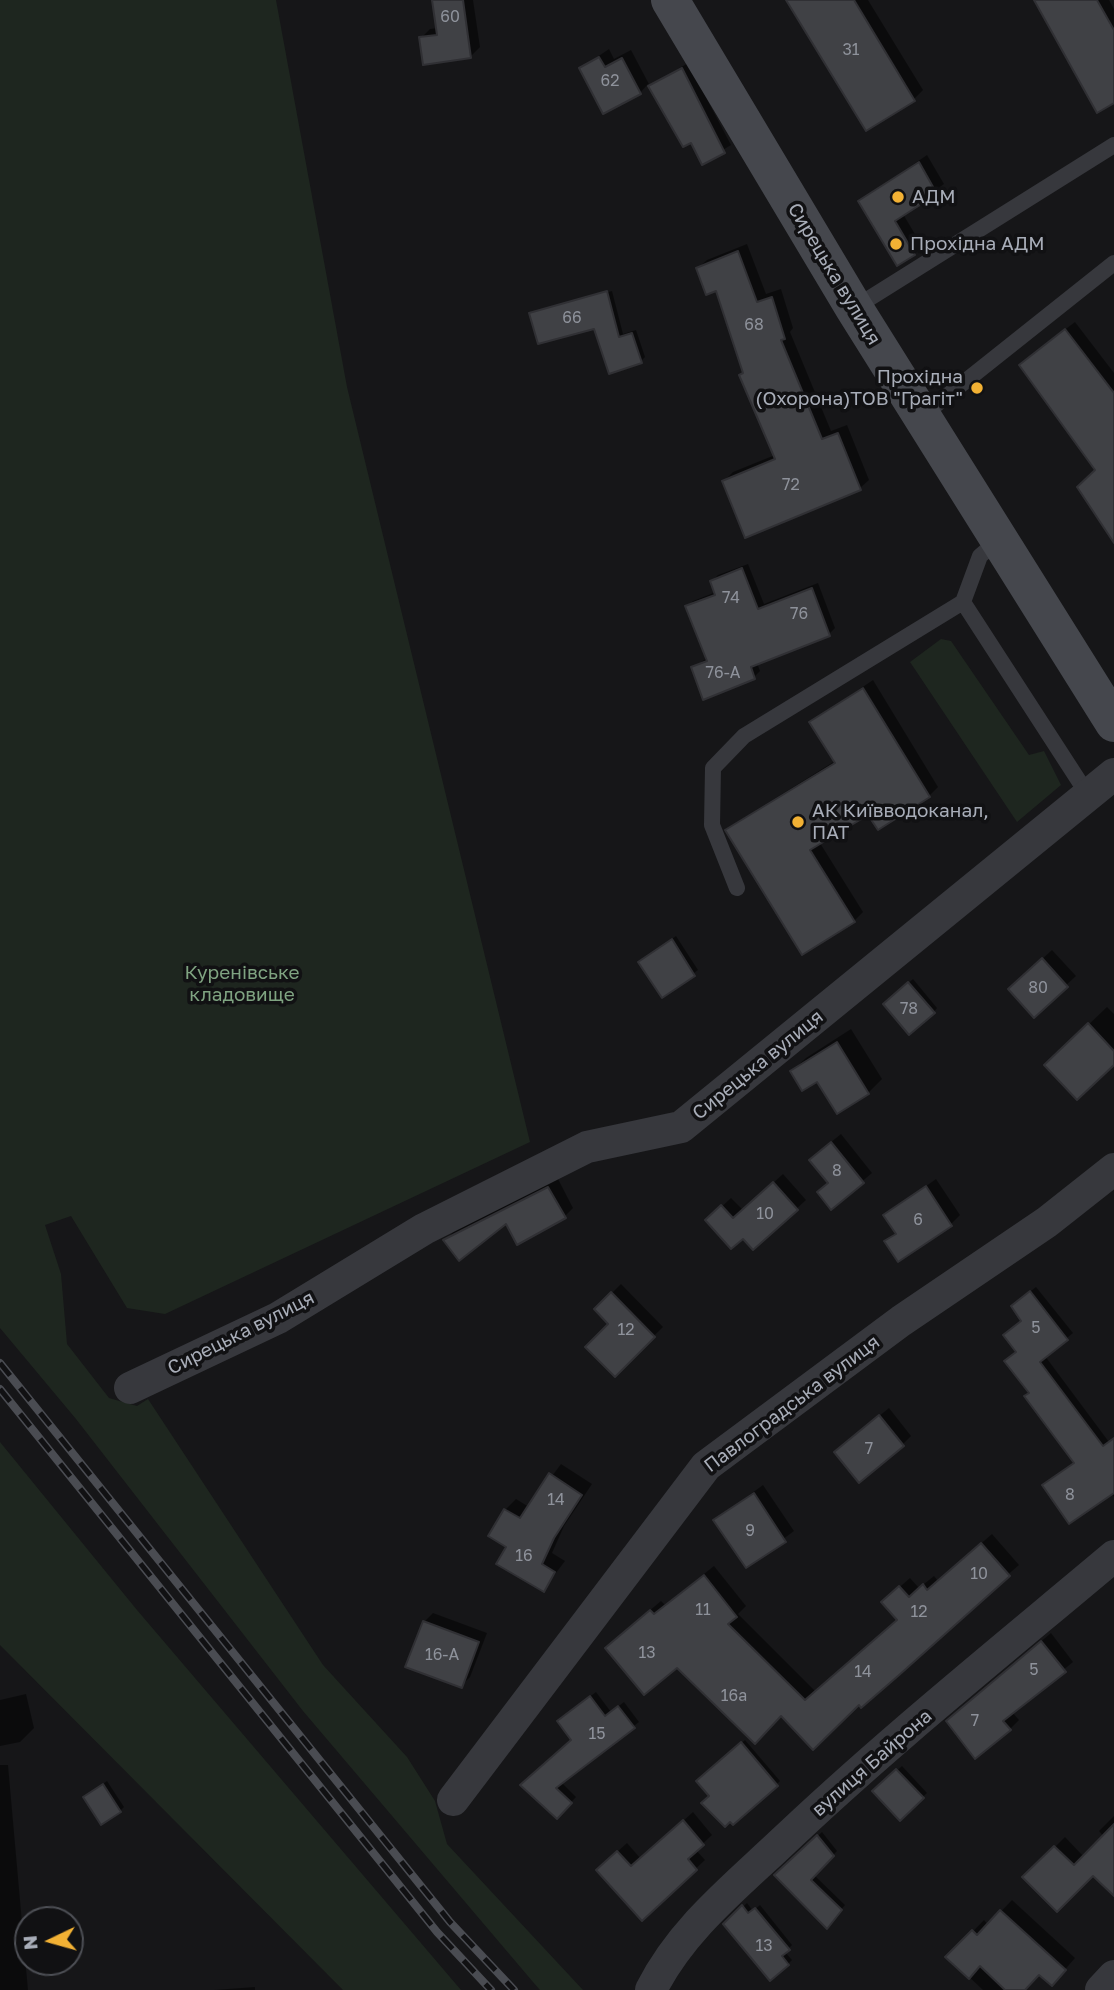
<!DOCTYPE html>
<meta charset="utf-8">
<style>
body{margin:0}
#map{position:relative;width:1114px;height:1990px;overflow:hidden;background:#161618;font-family:"Golos Text",sans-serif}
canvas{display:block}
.north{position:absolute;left:14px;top:1906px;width:70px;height:70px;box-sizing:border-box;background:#111113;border:2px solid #4d4f55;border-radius:50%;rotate:265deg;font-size:19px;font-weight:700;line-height:28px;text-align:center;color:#a8adb8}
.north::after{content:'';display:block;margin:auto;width:24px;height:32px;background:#f2b134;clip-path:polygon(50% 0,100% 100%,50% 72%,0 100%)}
</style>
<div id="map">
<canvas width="1114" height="1990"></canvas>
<div class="north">N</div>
</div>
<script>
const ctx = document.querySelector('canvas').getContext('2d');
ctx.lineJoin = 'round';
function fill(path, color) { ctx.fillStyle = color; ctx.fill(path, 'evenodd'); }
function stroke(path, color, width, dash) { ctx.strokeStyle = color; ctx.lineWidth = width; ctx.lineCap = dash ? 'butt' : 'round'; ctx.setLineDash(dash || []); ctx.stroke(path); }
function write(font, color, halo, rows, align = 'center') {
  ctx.font = font + ' "Golos Text",sans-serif'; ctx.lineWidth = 7; ctx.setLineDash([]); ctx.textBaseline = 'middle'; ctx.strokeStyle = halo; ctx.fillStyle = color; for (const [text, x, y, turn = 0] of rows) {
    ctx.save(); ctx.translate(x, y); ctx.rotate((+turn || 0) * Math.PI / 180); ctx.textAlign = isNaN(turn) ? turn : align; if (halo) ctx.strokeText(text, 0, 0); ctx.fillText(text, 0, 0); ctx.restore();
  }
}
fill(new Path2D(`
 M 0,0 L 276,0 L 347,387 L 530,1142 L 165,1314 L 127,1308 L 71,1216 L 45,1225 L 61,1274 L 67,1344 L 109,1398 L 137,1406 L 148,1399 L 323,1665 L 407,1757 L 435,1801 L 447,1844 L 583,1990 L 540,1990 L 533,1982 L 303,1711 L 76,1419 L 0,1328 Z
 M 941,639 L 951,641 L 1029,755 L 1044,751 L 1061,785 L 1017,822 L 910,662 Z
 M 0,1442 L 137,1610 L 461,1990 L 343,1990 L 0,1645 Z`), '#1e261f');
fill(new Path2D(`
 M 434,0 L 473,0 L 480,47 L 471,56 L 421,38 L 430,29 L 438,28 Z
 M 789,0 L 868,0 L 923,90 L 914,99 Z
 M 1036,0 L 1109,0 L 1114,9 L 1114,101 Z
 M 609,49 L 614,59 L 631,50 L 650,86 L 688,63 L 731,145 L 703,162 L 692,141 L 684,145 L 648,84 L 640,93 L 581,68 Z
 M 927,155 L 944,184 L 903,214 L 922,246 L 914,254 L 860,201 Z
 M 747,244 L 766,294 L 781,289 L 793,328 L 790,332 L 831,431 L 847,425 L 869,480 L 860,488 L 724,481 L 733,472 L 775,455 L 741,375 L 744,372 L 718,288 L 698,268 L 707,260 Z
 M 612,291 L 623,334 L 636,330 L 645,357 L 641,361 L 595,327 L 531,313 Z
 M 1075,322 L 1114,373 L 1114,517 L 1097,470 L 1030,356 Z
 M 748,564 L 764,604 L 818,583 L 835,628 L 829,634 L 757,663 L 760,671 L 754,677 L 693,668 L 707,658 L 687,607 L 693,601 L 716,592 L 712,581 L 718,575 Z
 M 873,680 L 938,787 L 929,796 L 869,812 L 820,843 L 863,912 L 854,921 L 728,831 L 737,822 L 835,761 L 811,722 Z
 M 676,936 L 698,970 L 662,996 L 640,962 Z
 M 1052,950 L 1076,976 L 1034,1015 L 1019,980 Z
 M 913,979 L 937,1008 L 934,1012 L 889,1000 Z
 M 1107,1007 L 1114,1014 L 1114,1063 L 1065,1047 Z
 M 851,1029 L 882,1079 L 868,1093 L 792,1071 L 806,1058 Z
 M 841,1134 L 872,1173 L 832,1207 L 830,1182 L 820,1151 Z
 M 783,1174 L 806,1200 L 754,1248 L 717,1211 L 731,1198 L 743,1210 Z
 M 558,1179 L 573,1208 L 564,1217 L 507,1222 L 446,1240 L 454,1231 Z
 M 936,1179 L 960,1215 L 951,1224 L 887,1241 L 896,1232 L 886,1215 Z
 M 621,1284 L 663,1327 L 615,1374 L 611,1324 L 596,1309 Z
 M 1036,1287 L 1073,1333 L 1045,1356 L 1109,1442 L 1114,1439 L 1114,1497 L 1111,1493 L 1045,1485 L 1076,1462 L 1031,1392 L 1018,1351 L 1023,1320 L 1018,1301 Z
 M 889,1408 L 911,1436 L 902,1445 L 846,1443 Z
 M 561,1464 L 592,1484 L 564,1526 L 552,1553 L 565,1561 L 543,1590 L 509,1547 L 505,1510 L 516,1499 L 529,1507 Z
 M 763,1485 L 794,1531 L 747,1566 L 715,1520 Z
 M 992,1534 L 1019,1565 L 859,1703 L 782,1714 L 617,1638 L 661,1601 L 665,1605 L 714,1566 L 746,1606 L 738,1614 L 816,1692 L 899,1619 L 894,1592 L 910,1578 L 919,1588 L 934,1576 L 938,1581 Z
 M 433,1613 L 487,1633 L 470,1677 L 461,1686 L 424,1622 Z
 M 1051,1633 L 1073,1662 L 1012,1712 L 1019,1720 L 1010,1729 L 957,1712 Z
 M 596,1692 L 611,1712 L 624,1702 L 639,1722 L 561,1782 L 576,1797 L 557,1817 L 528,1779 L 573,1740 L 564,1716 Z
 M 26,1694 L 34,1728 L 20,1742 L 0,1746 L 0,1700 Z
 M 745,1740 L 780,1781 L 776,1785 L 711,1796 L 702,1777 Z
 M 0,1765 L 8,1765 L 28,1990 L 0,1990 Z
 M 902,1766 L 927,1793 L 900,1818 L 875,1791 Z
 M 107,1781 L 124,1807 L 120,1811 L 85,1797 Z
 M 693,1812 L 712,1835 L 696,1850 L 705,1860 L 642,1919 L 607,1861 L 627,1843 L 641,1859 Z
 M 1114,1816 L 1114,1894 L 1093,1874 L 1025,1877 L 1065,1837 L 1084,1857 L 1104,1837 L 1099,1831 Z
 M 822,1832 L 837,1851 L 814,1875 L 845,1905 L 831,1922 L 776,1875 Z
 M 1012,1900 L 1075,1958 L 1062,1973 L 1039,1973 L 1023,1990 L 983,1990 L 948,1957 L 984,1920 L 988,1925 Z
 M 747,1903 L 753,1911 L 760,1905 L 792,1945 L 785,1952 L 792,1960 L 788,1964 L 725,1924 Z
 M 255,1987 L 255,1990 L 214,1990 Z`), '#0007');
const building = new Path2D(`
 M 432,0 L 463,0 L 471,58 L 423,65 L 419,37 L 437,35 Z
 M 786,0 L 854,0 L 915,101 L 866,131 Z
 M 1034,0 L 1097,0 L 1114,30 L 1114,103 L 1097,113 Z
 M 599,57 L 605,67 L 622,58 L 641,94 L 603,114 L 579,68 Z
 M 682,68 L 725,153 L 702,165 L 691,143 L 683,147 L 648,86 Z
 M 919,162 L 937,194 L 895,221 L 915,255 L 897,266 L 858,201 Z
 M 738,251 L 757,302 L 772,297 L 785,339 L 781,340 L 822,439 L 838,433 L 861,490 L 745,538 L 722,481 L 775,459 L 739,375 L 743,373 L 716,291 L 706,295 L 696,268 Z
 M 607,291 L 619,337 L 632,333 L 642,363 L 609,374 L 594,329 L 538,344 L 529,313 Z
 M 1065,329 L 1114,393 L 1114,543 L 1077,487 L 1095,470 L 1019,365 Z
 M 742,568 L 758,609 L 812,588 L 830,636 L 751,667 L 755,679 L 703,700 L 691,667 L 707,661 L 685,606 L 715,595 L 710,581 Z
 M 863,688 L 930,797 L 878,830 L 868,815 L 810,850 L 855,922 L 802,955 L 725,830 L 835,763 L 809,722 Z
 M 672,939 L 695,976 L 662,998 L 638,962 Z
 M 1042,958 L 1068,987 L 1034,1018 L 1008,989 Z
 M 908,982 L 935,1013 L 909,1035 L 883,1004 Z
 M 1088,1023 L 1114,1051 L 1114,1065 L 1077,1100 L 1044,1065 Z
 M 837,1042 L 869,1094 L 837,1114 L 817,1082 L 802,1091 L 790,1071 Z
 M 831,1142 L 864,1183 L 831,1210 L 817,1192 L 828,1183 L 809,1160 Z
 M 773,1182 L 798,1210 L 753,1250 L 743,1239 L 731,1249 L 705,1220 L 721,1205 L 733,1218 Z
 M 926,1186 L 952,1226 L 898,1262 L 884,1241 L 896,1234 L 883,1215 Z
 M 548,1187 L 566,1218 L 517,1245 L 506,1224 L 459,1261 L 443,1240 Z
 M 1030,1291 L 1068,1340 L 1040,1362 L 1103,1446 L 1114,1438 L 1114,1493 L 1069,1524 L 1042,1485 L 1074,1463 L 1024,1396 L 1029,1393 L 1004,1361 L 1016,1352 L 1003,1335 L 1021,1321 L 1011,1306 Z
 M 611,1292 L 655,1337 L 615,1377 L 585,1347 L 608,1324 L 594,1309 Z
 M 879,1415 L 904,1446 L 859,1483 L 834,1452 Z
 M 549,1473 L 582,1495 L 554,1538 L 542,1564 L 555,1572 L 544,1592 L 496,1564 L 506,1547 L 488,1536 L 504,1509 L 520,1518 Z
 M 754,1493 L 786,1542 L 746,1568 L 713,1520 Z
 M 981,1543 L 1010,1576 L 898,1676 L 861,1708 L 859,1705 L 813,1750 L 781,1716 L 755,1744 L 677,1668 L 644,1695 L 605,1648 L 650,1610 L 654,1614 L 704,1575 L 737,1617 L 728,1624 L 805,1700 L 897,1620 L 881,1602 L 899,1586 L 909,1597 L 923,1584 L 927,1590 Z
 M 423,1621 L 479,1642 L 462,1688 L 405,1667 Z
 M 1041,1641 L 1066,1672 L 1003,1721 L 1011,1730 L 975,1759 L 946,1721 Z
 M 590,1696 L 605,1716 L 618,1706 L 635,1728 L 556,1788 L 572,1803 L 557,1819 L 520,1785 L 571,1740 L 557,1721 Z
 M 741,1742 L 778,1786 L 733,1825 L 730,1822 L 725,1827 L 701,1803 L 709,1796 L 696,1781 Z
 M 896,1769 L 924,1798 L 900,1821 L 872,1791 Z
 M 103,1784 L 121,1812 L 101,1825 L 83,1797 Z
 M 683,1820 L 704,1845 L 688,1859 L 697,1870 L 642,1921 L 596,1870 L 617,1851 L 631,1866 Z
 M 1114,1824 L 1114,1896 L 1093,1876 L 1057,1912 L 1022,1877 L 1054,1846 L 1074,1865 Z
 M 817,1835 L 834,1856 L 811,1880 L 842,1910 L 827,1929 L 774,1875 Z
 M 742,1905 L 748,1913 L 755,1908 L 790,1950 L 782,1956 L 789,1965 L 770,1981 L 723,1924 Z
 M 1000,1910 L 1066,1970 L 1052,1986 L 1039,1975 L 1025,1990 L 1005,1990 L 980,1966 L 969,1979 L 945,1957 L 972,1930 L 977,1935 Z`);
fill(building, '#404145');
stroke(building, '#303034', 2);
stroke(new Path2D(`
 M 854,308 L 1114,145
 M 923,415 L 1114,263
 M 963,602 L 1088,795
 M 737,888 L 712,825 L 713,768 L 744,736 L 963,602 L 980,556 L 1000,539`), '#37383d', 16);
stroke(new Path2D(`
 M 130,1388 L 278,1318 L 424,1229 L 587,1147 L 681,1127 L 1114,774
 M 453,1800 L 706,1466 L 901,1321 L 1047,1222 L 1114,1169
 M 651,1990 C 680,1932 730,1891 777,1847 C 884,1745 1001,1651 1114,1556
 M 1101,1990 L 1114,1976`), '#37383d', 32);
stroke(new Path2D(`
 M 670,0 L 854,308 L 1114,723`), '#45474d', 38);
const rail = new Path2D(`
 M 0,1363 L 450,1922 L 514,1990
 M 0,1389 L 437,1932 L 491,1990`);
stroke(rail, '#4a4c52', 8);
stroke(rail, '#111113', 5, [16]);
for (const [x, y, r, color] of [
 [898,197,7,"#f2b134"],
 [896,244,7,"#f2b134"],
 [977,388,7,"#f2b134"],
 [798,822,7,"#f2b134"]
]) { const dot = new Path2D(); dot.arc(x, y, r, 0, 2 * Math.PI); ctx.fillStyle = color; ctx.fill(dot); stroke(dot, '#111113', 2.5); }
write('16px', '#8e929b', null, [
 ["60",450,17],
 ["31",851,50],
 ["62",610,81],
 ["66",572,318],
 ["68",754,325],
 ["72",791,485],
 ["74",731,598],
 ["76",799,614],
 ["76-А",723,673],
 ["80",1038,988],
 ["78",909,1009],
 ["8",837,1171],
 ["10",765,1214],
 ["6",918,1220],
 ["5",1036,1328],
 ["12",626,1330],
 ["7",869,1449],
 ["8",1070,1495],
 ["14",556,1500],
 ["9",750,1531],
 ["16",524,1556],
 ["10",979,1574],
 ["11",703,1610],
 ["12",919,1612],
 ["13",647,1653],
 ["16-А",442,1655],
 ["5",1034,1670],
 ["14",863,1672],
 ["16а",734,1696],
 ["7",975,1721],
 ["15",597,1734],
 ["13",764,1946]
]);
write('19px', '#a8adb8', '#111113', [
 ["АДМ",912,197],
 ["Прохідна АДМ",910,244],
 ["Прохідна",963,377,"right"],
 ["(Охорона)ТОВ \"Грагіт\"",963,399,"right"],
 ["АК Київводоканал,",812,811],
 ["ПАТ",812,833]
], 'left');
write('19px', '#a8adb8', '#111113', [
 ["Сирецька вулиця",834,274,59],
 ["Сирецька вулиця",758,1065,-39],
 ["Сирецька вулиця",241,1333,-27],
 ["Павлоградська вулиця",792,1404,-37],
 ["вулиця Байрона",872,1763,-41]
]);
write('19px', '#7fa381', '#111113', [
 ["Куренівське",242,973],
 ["кладовище",242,995]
]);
</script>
